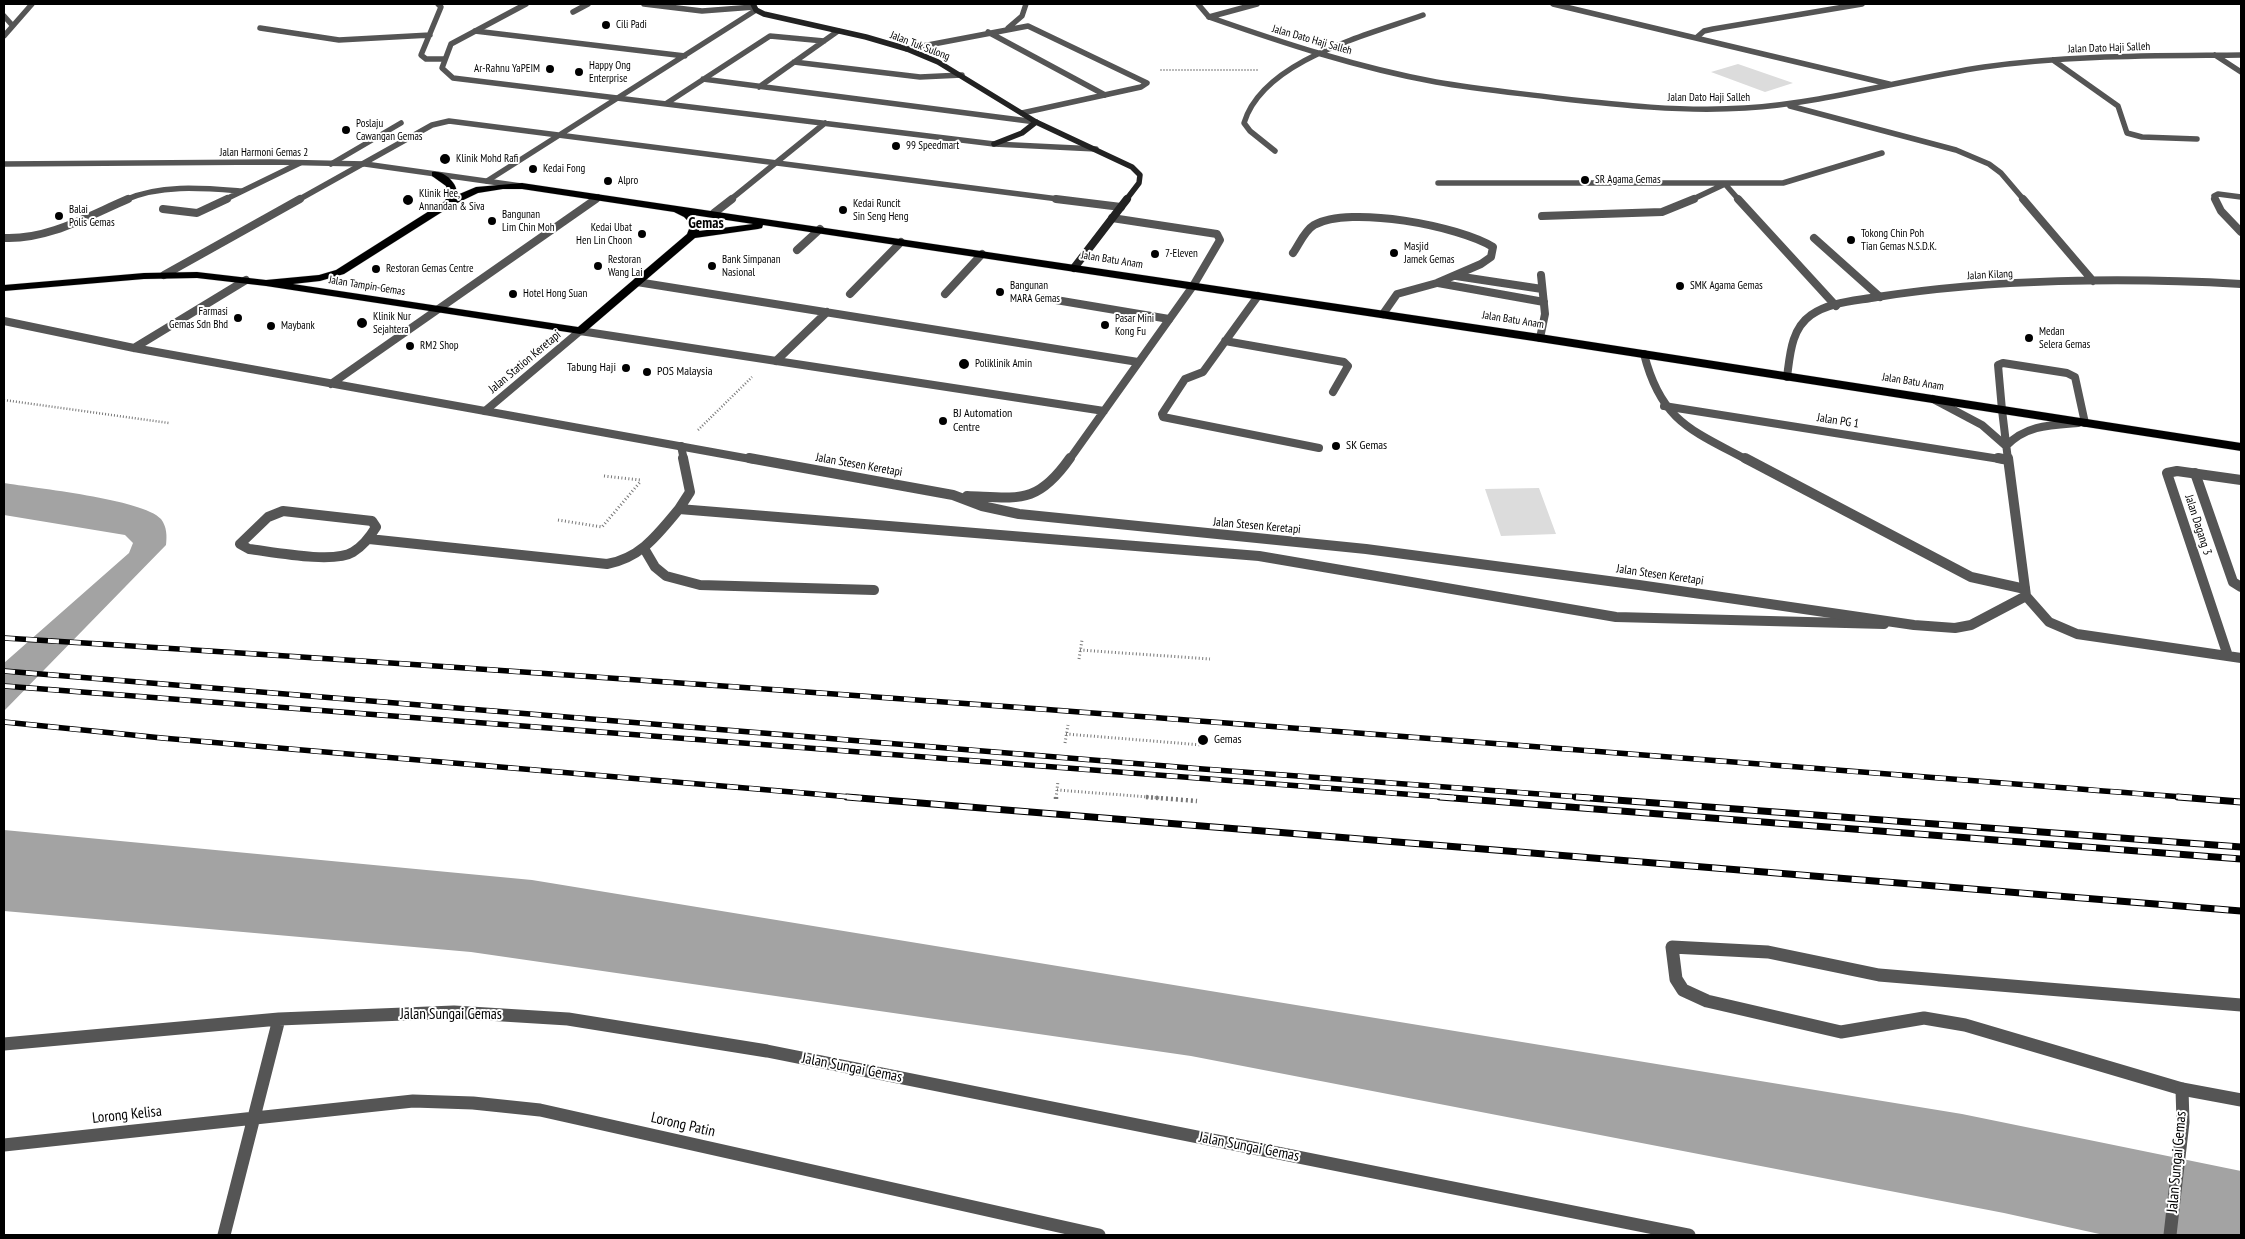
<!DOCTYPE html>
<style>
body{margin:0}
#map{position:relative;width:2245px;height:1239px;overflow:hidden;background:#fff;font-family:"PT Sans Narrow",sans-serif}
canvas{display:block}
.frame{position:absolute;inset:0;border:5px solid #000;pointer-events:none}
</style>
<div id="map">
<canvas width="2245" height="1239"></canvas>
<div class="frame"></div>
</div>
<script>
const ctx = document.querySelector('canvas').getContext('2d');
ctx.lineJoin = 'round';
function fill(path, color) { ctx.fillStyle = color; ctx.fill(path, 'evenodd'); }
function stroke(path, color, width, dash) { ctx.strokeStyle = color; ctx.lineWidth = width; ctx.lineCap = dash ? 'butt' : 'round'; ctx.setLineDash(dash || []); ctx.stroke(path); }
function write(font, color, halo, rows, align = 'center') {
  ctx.font = font + ' "PT Sans Narrow",sans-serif'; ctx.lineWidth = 4; ctx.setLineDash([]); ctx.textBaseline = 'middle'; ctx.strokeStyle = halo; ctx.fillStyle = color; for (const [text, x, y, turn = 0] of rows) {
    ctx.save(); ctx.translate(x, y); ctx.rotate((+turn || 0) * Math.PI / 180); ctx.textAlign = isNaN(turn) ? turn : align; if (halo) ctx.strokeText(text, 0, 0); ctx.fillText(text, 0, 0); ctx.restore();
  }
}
fill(new Path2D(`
 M 1738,64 L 1793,83 L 1765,92 L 1711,72 Z
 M 1539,488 L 1556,534 L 1501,536 L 1485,489 Z`), '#dcdcdc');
fill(new Path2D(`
 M 4,483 C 34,488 143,499 161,519 C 167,527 167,536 166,545 L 4,711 L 4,663 L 129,553 L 133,543 L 125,535 L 4,515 Z
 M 4,830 L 532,880 L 1962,1114 L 2241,1171 L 2241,1235 L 2104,1235 L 2004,1213 L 1191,1056 L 471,952 L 4,911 Z`), '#a3a3a3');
const highway = new Path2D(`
 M 432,172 C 444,170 458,183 457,195 L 476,187 L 522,183 L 1540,334 L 2241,443 L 2241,451 L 1540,342 L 763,225 L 762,228 L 758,229 L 695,238 L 584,333 L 580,334 L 266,286 L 197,278 L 144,279 L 4,291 L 4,285 L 144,273 L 197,272 L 266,280 L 319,275 L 336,270 L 445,201 L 448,193 L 446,186 L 432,176 ZM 503,189 L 522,189 L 674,212 L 684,217 L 691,224 L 687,234 L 578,327 L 293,284 L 320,281 L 344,274 L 453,205 L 478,193 ZM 693,215 L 753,224 L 699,231 L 701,224 Z`);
stroke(highway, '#dbdbdb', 1);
stroke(new Path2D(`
 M 1160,70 L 1258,70`), '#777', 2, [0.5, 1]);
stroke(new Path2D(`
 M 4,400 L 169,423
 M 698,430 L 752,377`), '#777', 2.5, [1, 2]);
stroke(new Path2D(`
 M 604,476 L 640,480
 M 558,520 L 602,527 L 641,481
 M 1080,650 L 1210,659
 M 1079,659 L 1082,640
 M 1066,734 L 1202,745
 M 1065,743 L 1068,725
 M 1057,790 L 1162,798
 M 1056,798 L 1058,781`), '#777', 3, [1, 2.5]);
stroke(new Path2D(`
 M 1146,797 L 1197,801
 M 1056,799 L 1056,797`), '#777', 4.5, [2, 3]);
stroke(new Path2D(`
 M 438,4 L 441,7 L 421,55 L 426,59 L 444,59
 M 644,4 L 702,11 L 754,7
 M 1198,4 L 1209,17
 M 573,12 L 588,4
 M 4,16 L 12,25
 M 260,28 L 339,40 L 430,35
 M 1008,28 L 1022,16 L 1026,4
 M 475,31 L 685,56
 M 988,32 L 1105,95
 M 4,36 L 32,4
 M 907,49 L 1028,26 L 1147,83 L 1141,87 L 1022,113
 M 794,62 L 920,77 L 962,75
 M 703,79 L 1036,122
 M 759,87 L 838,31
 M 667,103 L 770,36 L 824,41
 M 331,164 L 401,123
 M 487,181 L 756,10
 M 1438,183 L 1783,183 L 1882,153
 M 125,200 C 160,184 203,188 241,191
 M 224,200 L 300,163
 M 298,200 L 432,125 L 449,121 L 1066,200
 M 594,200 L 598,197
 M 1691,200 L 1725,184 L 1739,200
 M 2216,200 L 2214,196 L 2218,194 L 2241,197`), '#555', 5.5);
stroke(new Path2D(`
 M 1056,199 L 1121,207
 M 1738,199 L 1836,306
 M 2215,199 L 2221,211 L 2241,232
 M 163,209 L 197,213 L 227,199
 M 1542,216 L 1662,212 L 1694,199
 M 1112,218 L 1217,234 L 1220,240 L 1193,286
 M 4,238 C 48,240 88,216 128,199
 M 1814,238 L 1880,297
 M 797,250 L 820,229
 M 1293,253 C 1299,245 1304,231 1314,225 C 1350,205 1459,226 1493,247 L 1491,257 L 1481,264 L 1437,283 L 1397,294 L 1383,314
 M 164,275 L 300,199
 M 1456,276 L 1542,289
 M 637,282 L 1138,362
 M 1438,283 L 1544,302
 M 850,294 L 901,242
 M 945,294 L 982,254
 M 1258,296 L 1203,372 L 1185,379 L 1162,414 L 1163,417 L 1319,448
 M 1044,298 L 1169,319
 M 4,321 L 134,348 L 485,411
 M 1540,338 L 1545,314 L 1541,275
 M 1225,341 L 1344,362 L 1348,366 L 1333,392
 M 134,348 L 246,280
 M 1644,354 C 1661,421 1691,430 1747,460
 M 776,361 L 827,312
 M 331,384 L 596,199
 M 2002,410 L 1998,365 L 2003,363 L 2067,373 L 2075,377 L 2085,423
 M 681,446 L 684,460`), '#555', 8);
stroke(new Path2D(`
 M 683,458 L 690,492 L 679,509 L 1259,556 L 1616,617 L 1884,624
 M 1745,458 L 1971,577 L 2025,589
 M 2195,473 L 2233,582 L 2241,587
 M 283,511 L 372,521 L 376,527 C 370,537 363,546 353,552 C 334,564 273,552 249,549 L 240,544 L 268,517 Z
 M 369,539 L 607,564 C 641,558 658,534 679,509
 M 645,550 L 655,567 L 666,576 L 700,585 L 874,590`), '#555', 10);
stroke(new Path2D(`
 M 2241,1005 L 1879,975 L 1768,952 L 1672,947 L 1676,979 L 1683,990 L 1707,1001 L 1841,1032 L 1924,1018 L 1965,1025 L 2182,1089 L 2241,1100`), '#555', 13);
stroke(new Path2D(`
 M 526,4 L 451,44 L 442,68 L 453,78 L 994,144 L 1096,149
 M 1553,4 L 1889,84
 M 1209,17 C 1283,43 1359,68 1436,82 C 1476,89 1517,93 1556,98 C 1619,105 1682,112 1745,108 C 1826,103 1904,79 1984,67 C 2069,55 2155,56 2241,55
 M 1209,17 L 1257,4
 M 1696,38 L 1704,31 L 1713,29 L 1862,4
 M 2215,55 L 2241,72
 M 2053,60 L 2118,106 L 2127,133 L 2142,137 L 2197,139
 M 1790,106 L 1956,150 L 1989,164 L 2001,173 L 2024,200
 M 1275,151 L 1250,131 L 1244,123 C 1263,60 1368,35 1423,15
 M 4,164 L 271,162 L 365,164 L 521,186
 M 730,200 L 825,123`), '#555', 5.5);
stroke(new Path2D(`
 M 2023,199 L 2093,281
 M 714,213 L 732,199
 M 1787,377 C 1790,355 1791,329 1811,315 C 1829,302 1855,301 1877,297 C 1992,279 2124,277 2241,284
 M 1933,399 L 1982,425 L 2006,446
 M 1664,406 L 2006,460
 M 2002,410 L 2008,460
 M 485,411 L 756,460
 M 485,411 L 580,331 L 1104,411
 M 2006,446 C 2026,425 2050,425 2078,423
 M 1069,460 L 1193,286`), '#555', 8);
stroke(new Path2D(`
 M 749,458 L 953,495 L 982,506 L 1019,514 L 1366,549 L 1639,585 L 1914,625 L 1955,628 L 1971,625 L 2026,596
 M 1998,458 L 2008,460
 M 2008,458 L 2026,596 L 2049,622 L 2077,634 L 2241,658
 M 967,496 C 1019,498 1037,505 1070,458
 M 2228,656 L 2167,473 L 2177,471 L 2241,480`), '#555', 10);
stroke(new Path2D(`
 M 4,1044 L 279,1019 L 454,1012 L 568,1019 L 767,1051 L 1689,1235
 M 4,1145 L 413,1101 L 473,1103 L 540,1110 L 1099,1235
 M 224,1235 L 279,1019
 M 2170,1235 L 2183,1122 L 2182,1089`), '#555', 13);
stroke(new Path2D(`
 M 753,4 L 756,10 L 764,14 L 866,37 L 907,49 L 938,62 L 1036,122 L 1132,167 L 1140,175 L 1139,183 L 1126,200
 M 994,144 L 1022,133 L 1036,122`), '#222', 5.5);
stroke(new Path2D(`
 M 1074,268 L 1127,199`), '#222', 8);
fill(highway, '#000');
const railFar1 = new Path2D(`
 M 4,638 C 735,683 1464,741 2194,798
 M 4,671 L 1203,769 L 1593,798
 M 4,686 L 1456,798
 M 4,722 L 162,738 L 862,798`);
const rail = new Path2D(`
 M 847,797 L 2241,911
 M 1440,797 L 2241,859
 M 1576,797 L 2241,847
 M 2178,797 L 2241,802`);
stroke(railFar1, '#000', 5.5);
stroke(rail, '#000', 7);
stroke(railFar1, '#fff', 4, [11]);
stroke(rail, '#fff', 5, [14]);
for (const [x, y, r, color] of [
 [606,25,5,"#000"],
 [550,69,5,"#000"],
 [579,72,5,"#000"],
 [346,130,5,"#000"],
 [896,146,5,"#000"],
 [445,159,6,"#000"],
 [533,169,5,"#000"],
 [1585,180,5,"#000"],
 [608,181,5,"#000"],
 [408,200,6,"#000"],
 [843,210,5,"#000"],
 [59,216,5,"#000"],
 [492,221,5,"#000"],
 [642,234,5,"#000"],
 [1851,240,5,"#000"],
 [1394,253,5,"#000"],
 [1155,254,5,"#000"],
 [598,266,5,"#000"],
 [712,266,5,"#000"],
 [376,269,5,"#000"],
 [1680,286,5,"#000"],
 [1000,292,5,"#000"],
 [513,294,5,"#000"],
 [238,318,5,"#000"],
 [362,323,6,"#000"],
 [1105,325,5,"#000"],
 [271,326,5,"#000"],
 [2029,338,5,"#000"],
 [410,346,5,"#000"],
 [964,364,6,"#000"],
 [626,368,5,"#000"],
 [647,372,5,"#000"],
 [943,421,5,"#000"],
 [1336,446,5,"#000"],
 [1203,740,6,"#000"]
]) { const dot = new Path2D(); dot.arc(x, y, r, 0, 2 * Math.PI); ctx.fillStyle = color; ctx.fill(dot); stroke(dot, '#fff', 2); }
write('11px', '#000', '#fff', [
 ["Cili Padi",616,25],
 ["Happy Ong",589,66],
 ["Enterprise",589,79],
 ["Ar-Rahnu YaPEIM",540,69,"right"],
 ["Poslaju",356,124],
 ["Cawangan Gemas",356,137],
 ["99 Speedmart",906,146],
 ["Klinik Mohd Rafi",456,159],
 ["Kedai Fong",543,169],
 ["SR Agama Gemas",1595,180],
 ["Alpro",618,181],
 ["Klinik Hee,",419,194],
 ["Annandan & Siva",419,207],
 ["Kedai Runcit",853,204],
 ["Sin Seng Heng",853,217],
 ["Balai",69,210],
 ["Polis Gemas",69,223],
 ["Bangunan",502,215],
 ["Lim Chin Moh",502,228],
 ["Kedai Ubat",632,228,"right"],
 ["Hen Lin Choon",632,241,"right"],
 ["Tokong Chin Poh",1861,234],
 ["Tian Gemas N.S.D.K.",1861,247],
 ["Masjid",1404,247],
 ["Jamek Gemas",1404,260],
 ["7-Eleven",1165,254],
 ["Restoran",608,260],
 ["Wang Lai",608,273],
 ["Bank Simpanan",722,260],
 ["Nasional",722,273],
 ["Restoran Gemas Centre",386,269],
 ["Bangunan",1010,286],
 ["MARA Gemas",1010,299],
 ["SMK Agama Gemas",1690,286],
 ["Hotel Hong Suan",523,294],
 ["Farmasi",228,312,"right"],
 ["Gemas Sdn Bhd",228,325,"right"],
 ["Klinik Nur",373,317],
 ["Sejahtera",373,330],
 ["Pasar Mini",1115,319],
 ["Kong Fu",1115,332],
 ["Maybank",281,326],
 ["Medan",2039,332],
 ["Selera Gemas",2039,345],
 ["RM2 Shop",420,346],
 ["Poliklinik Amin",975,364]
], 'left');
write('11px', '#000', '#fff', [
 ["Jalan Dato Haji Salleh",1312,40,16],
 ["Jalan Tuk Sulong",920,46,21],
 ["Jalan Dato Haji Salleh",2109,48,-2],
 ["Jalan Dato Haji Salleh",1709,98],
 ["Jalan Harmoni Gemas 2",264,153],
 ["Jalan Batu Anam",1112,260,9],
 ["Jalan Kilang",1990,275,-3],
 ["Jalan Tampin-Gemas",367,286,9],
 ["Jalan Batu Anam",1513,320,9],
 ["Jalan Batu Anam",1913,382,9]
]);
write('12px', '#000', '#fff', [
 ["Jalan Station Keretapi",525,362,-40],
 ["Jalan PG 1",1838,421,9],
 ["Jalan Stesen Keretapi",859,465,10],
 ["Jalan Dagang 3",2198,525,72],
 ["Jalan Stesen Keretapi",1257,526,5],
 ["Jalan Stesen Keretapi",1660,575,8]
]);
write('12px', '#000', '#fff', [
 ["Tabung Haji",616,368,"right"],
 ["POS Malaysia",657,372],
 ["BJ Automation",953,414],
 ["Centre",953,428],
 ["SK Gemas",1346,446],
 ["Gemas",1214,740]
], 'left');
write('bold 15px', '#000', '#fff', [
 ["Gemas",706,224]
]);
write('15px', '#000', '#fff', [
 ["Jalan Sungai Gemas",451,1015],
 ["Jalan Sungai Gemas",852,1068,11],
 ["Lorong Kelisa",127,1115,-6],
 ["Lorong Patin",683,1125,13],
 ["Jalan Sungai Gemas",1249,1147,11],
 ["Jalan Sungai Gemas",2177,1162,-85]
]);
</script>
